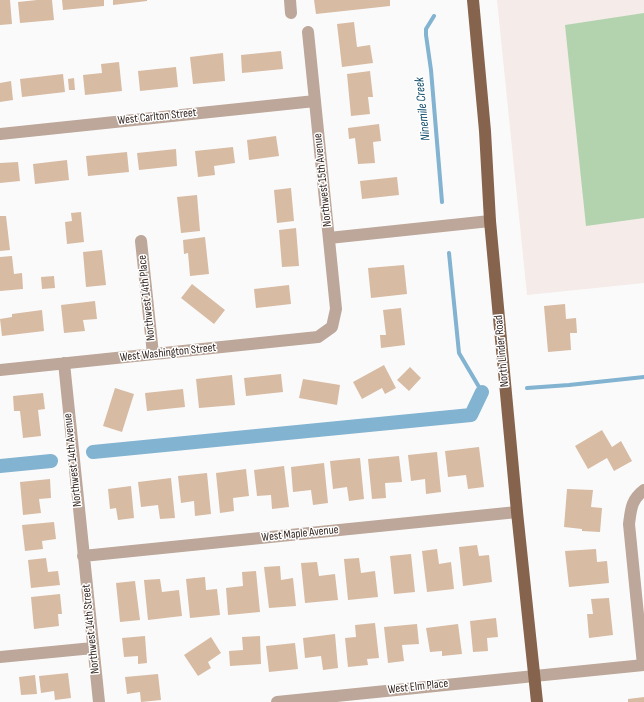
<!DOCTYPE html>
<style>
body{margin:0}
canvas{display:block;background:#fafafa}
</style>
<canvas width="644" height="702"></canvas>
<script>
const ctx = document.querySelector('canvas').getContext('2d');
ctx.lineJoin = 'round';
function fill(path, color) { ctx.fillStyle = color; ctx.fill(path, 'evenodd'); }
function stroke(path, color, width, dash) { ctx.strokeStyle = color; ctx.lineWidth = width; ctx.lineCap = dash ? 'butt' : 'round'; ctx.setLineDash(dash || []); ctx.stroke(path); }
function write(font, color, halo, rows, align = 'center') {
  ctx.font = font + ' "Sofia Sans Condensed",sans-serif'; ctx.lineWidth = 3; ctx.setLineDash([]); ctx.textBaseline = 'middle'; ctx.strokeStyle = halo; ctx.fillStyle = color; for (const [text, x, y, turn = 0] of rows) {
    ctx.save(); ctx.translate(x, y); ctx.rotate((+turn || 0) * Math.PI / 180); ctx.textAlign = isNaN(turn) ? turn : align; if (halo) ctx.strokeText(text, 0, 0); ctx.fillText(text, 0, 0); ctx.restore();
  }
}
fill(new Path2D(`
 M 497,0 L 644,0 L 644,283 L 527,295 Z`), '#f5ebe8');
fill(new Path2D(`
 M 644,13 L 644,218 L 586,226 L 565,25 Z`), '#b2d3ae');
stroke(new Path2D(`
 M 434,16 L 426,29 L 426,35 L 431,70 L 442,202
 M 449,253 L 459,353 L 482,392 L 483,392
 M 527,388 L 569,385 L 644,377`), '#82b3d1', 4);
stroke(new Path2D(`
 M 93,452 L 471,415 L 482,392
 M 0,466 L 51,461`), '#82b3d1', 14);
fill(new Path2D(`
 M 0,0 L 10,0 L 12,24 L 0,25 Z
 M 37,0 L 52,0 L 54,20 L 20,23 L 18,2 Z
 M 62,0 L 104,0 L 104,6 L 63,10 Z
 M 113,0 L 147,0 L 147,1 L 113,5 Z
 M 314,0 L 390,0 L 390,6 L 316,14 Z
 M 354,22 L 357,47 L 370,45 L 373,63 L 342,67 L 337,24 Z
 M 281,51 L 283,69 L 242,73 L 241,55 Z
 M 223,53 L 225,81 L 193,84 L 190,57 Z
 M 119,62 L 122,91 L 85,95 L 83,75 L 102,73 L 101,64 Z
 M 176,67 L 178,87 L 140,91 L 138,71 Z
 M 370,71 L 373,97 L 368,97 L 370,114 L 351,116 L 347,74 Z
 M 63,74 L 65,92 L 22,97 L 20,79 Z
 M 74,78 L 75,90 L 69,90 L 68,79 Z
 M 11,81 L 13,100 L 0,102 L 0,83 Z
 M 379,124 L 381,141 L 373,142 L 375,163 L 358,164 L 355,138 L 349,139 L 348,128 Z
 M 276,136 L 279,156 L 249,160 L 247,140 Z
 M 233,147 L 235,163 L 214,166 L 215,175 L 198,177 L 195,151 Z
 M 176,149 L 177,166 L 139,170 L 137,153 Z
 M 127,152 L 129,172 L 88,176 L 86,156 Z
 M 67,160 L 69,180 L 35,184 L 33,164 Z
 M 18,162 L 20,181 L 0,183 L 0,163 Z
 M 397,177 L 399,195 L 362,199 L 360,181 Z
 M 291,188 L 294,221 L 277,223 L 274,190 Z
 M 197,195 L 200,231 L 181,233 L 177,197 Z
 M 81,212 L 84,242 L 67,244 L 65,222 L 72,221 L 71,213 Z
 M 0,216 L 6,216 L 10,250 L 0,251 Z
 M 296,228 L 299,266 L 282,267 L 279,230 Z
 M 205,237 L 209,274 L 190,276 L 188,253 L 184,254 L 183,240 Z
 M 102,250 L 106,285 L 86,287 L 83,252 Z
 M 12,256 L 14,274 L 22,273 L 23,289 L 0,291 L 0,257 Z
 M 404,265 L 407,294 L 371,298 L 368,268 Z
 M 54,276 L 55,288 L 42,289 L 41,277 Z
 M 192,284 L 225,310 L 214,324 L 181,298 Z
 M 289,285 L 291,304 L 256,308 L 254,289 Z
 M 95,301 L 97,319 L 83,320 L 85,331 L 64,333 L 61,305 Z
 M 565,304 L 566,319 L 576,318 L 577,333 L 570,333 L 571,350 L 548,352 L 544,306 Z
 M 401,308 L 405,345 L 381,348 L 380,335 L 386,335 L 383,310 Z
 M 42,310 L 44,331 L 2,336 L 0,319 L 12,317 L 12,314 Z
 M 384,365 L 396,388 L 385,394 L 382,388 L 362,399 L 353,382 Z
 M 410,367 L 421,378 L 409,391 L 397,380 Z
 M 281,374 L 283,392 L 246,396 L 244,378 Z
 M 232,375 L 235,405 L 199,408 L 196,379 Z
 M 303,379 L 340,385 L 337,405 L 299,398 Z
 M 115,388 L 134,394 L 122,432 L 103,426 Z
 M 183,389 L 185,407 L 147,411 L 145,393 Z
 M 43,393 L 45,409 L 38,410 L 41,436 L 23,438 L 20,411 L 14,411 L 13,396 Z
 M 602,430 L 612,447 L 621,441 L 632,461 L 614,471 L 607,458 L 588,469 L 575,446 Z
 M 479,447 L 484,487 L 468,489 L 466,475 L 448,477 L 445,451 Z
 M 437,452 L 441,492 L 426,494 L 425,479 L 411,481 L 408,455 Z
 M 399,456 L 402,482 L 385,483 L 386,498 L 372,499 L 368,459 Z
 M 360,458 L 364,499 L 349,501 L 347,487 L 333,489 L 330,461 Z
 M 324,463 L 328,503 L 313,505 L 311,490 L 293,492 L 291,467 Z
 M 284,466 L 289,507 L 272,509 L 271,495 L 257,496 L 254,470 Z
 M 246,469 L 249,496 L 233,498 L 234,511 L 220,513 L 216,473 Z
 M 207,473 L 211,514 L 195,516 L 194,501 L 181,503 L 178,476 Z
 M 171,478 L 175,518 L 160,519 L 158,505 L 141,507 L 138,482 Z
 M 50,479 L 51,498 L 39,499 L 41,513 L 23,515 L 20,482 Z
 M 131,486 L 134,518 L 118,520 L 116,508 L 110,509 L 108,489 Z
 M 567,489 L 593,490 L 591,507 L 602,508 L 600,532 L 582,531 L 582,529 L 564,527 Z
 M 54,522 L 56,539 L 42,541 L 43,549 L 25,551 L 22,525 Z
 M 477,545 L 479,556 L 489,555 L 492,582 L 463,586 L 459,547 Z
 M 437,549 L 439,564 L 451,562 L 454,589 L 427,592 L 422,551 Z
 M 596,549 L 597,562 L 607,561 L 609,583 L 569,587 L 565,551 Z
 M 411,554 L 415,592 L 394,594 L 390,556 Z
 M 46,558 L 48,572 L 58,571 L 60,585 L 31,588 L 28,560 Z
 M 359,558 L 361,573 L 375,571 L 378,597 L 348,600 L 344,559 Z
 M 317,562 L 319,576 L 335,574 L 338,600 L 305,603 L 301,563 Z
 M 280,566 L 281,580 L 293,578 L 296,606 L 269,608 L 264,567 Z
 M 256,571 L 260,612 L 228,615 L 226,588 L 243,586 L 242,572 Z
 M 205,577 L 206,590 L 217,589 L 220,615 L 190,618 L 186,579 Z
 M 160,579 L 162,592 L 179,590 L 182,616 L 148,620 L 144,580 Z
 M 135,581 L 140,620 L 120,622 L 116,583 Z
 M 60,594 L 62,614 L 58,614 L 59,626 L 34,629 L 31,597 Z
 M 609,598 L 613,635 L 589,638 L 587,614 L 593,614 L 591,599 Z
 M 496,618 L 498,637 L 487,638 L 488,651 L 473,652 L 470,621 Z
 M 375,623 L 379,658 L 367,659 L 368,665 L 348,667 L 345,638 L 356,637 L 355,625 Z
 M 417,624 L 419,644 L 402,645 L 404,661 L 388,663 L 384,627 Z
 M 458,624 L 462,654 L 442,656 L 442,651 L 430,652 L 426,628 Z
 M 335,634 L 338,668 L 323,670 L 321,656 L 305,658 L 303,638 Z
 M 145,636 L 147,663 L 138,664 L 138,656 L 124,657 L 122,638 Z
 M 260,636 L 261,664 L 230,666 L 229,651 L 243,650 L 242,637 Z
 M 211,637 L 221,653 L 208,662 L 211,668 L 198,676 L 184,655 Z
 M 295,643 L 298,669 L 269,672 L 266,646 Z
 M 68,673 L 71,698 L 55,700 L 54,691 L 41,693 L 39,676 Z
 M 158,674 L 161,700 L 141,702 L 140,692 L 127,694 L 125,677 Z
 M 35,675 L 37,694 L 21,695 L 19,677 Z
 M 644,697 L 644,702 L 628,702 L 628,699 Z`), '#d8bba3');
stroke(new Path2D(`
 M 290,0 L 291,13
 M 0,134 L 315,101
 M 329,238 L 490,221
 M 141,241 L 153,354
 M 64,363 L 99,702
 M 0,370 L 318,337 L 332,327 L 336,309 L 308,32
 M 83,556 L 517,512
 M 0,657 L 93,648
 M 643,665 L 629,524 C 631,509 631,500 644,490
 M 277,702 L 644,665`), '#bca79a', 12);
stroke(new Path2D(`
 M 473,0 L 485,131 L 490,221 L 517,512 L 537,702`), '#86634c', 12);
write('12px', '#352722', '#fff', [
 ["West Carlton Street",157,117,-6],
 ["Northwest 15th Avenue",323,180,-96],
 ["Northwest 14th Place",147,298,-96],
 ["North Linder Road",502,351,-95],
 ["West Washington Street",168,353,-6],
 ["Northwest 14th Avenue",73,460,-96],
 ["West Maple Avenue",300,534,-6],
 ["Northwest 14th Street",91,629,-96],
 ["West Elm Place",418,687,-6]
]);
write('italic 13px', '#104d6b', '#fff', [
 ["Ninemile Creek",423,109,-96]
]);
</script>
